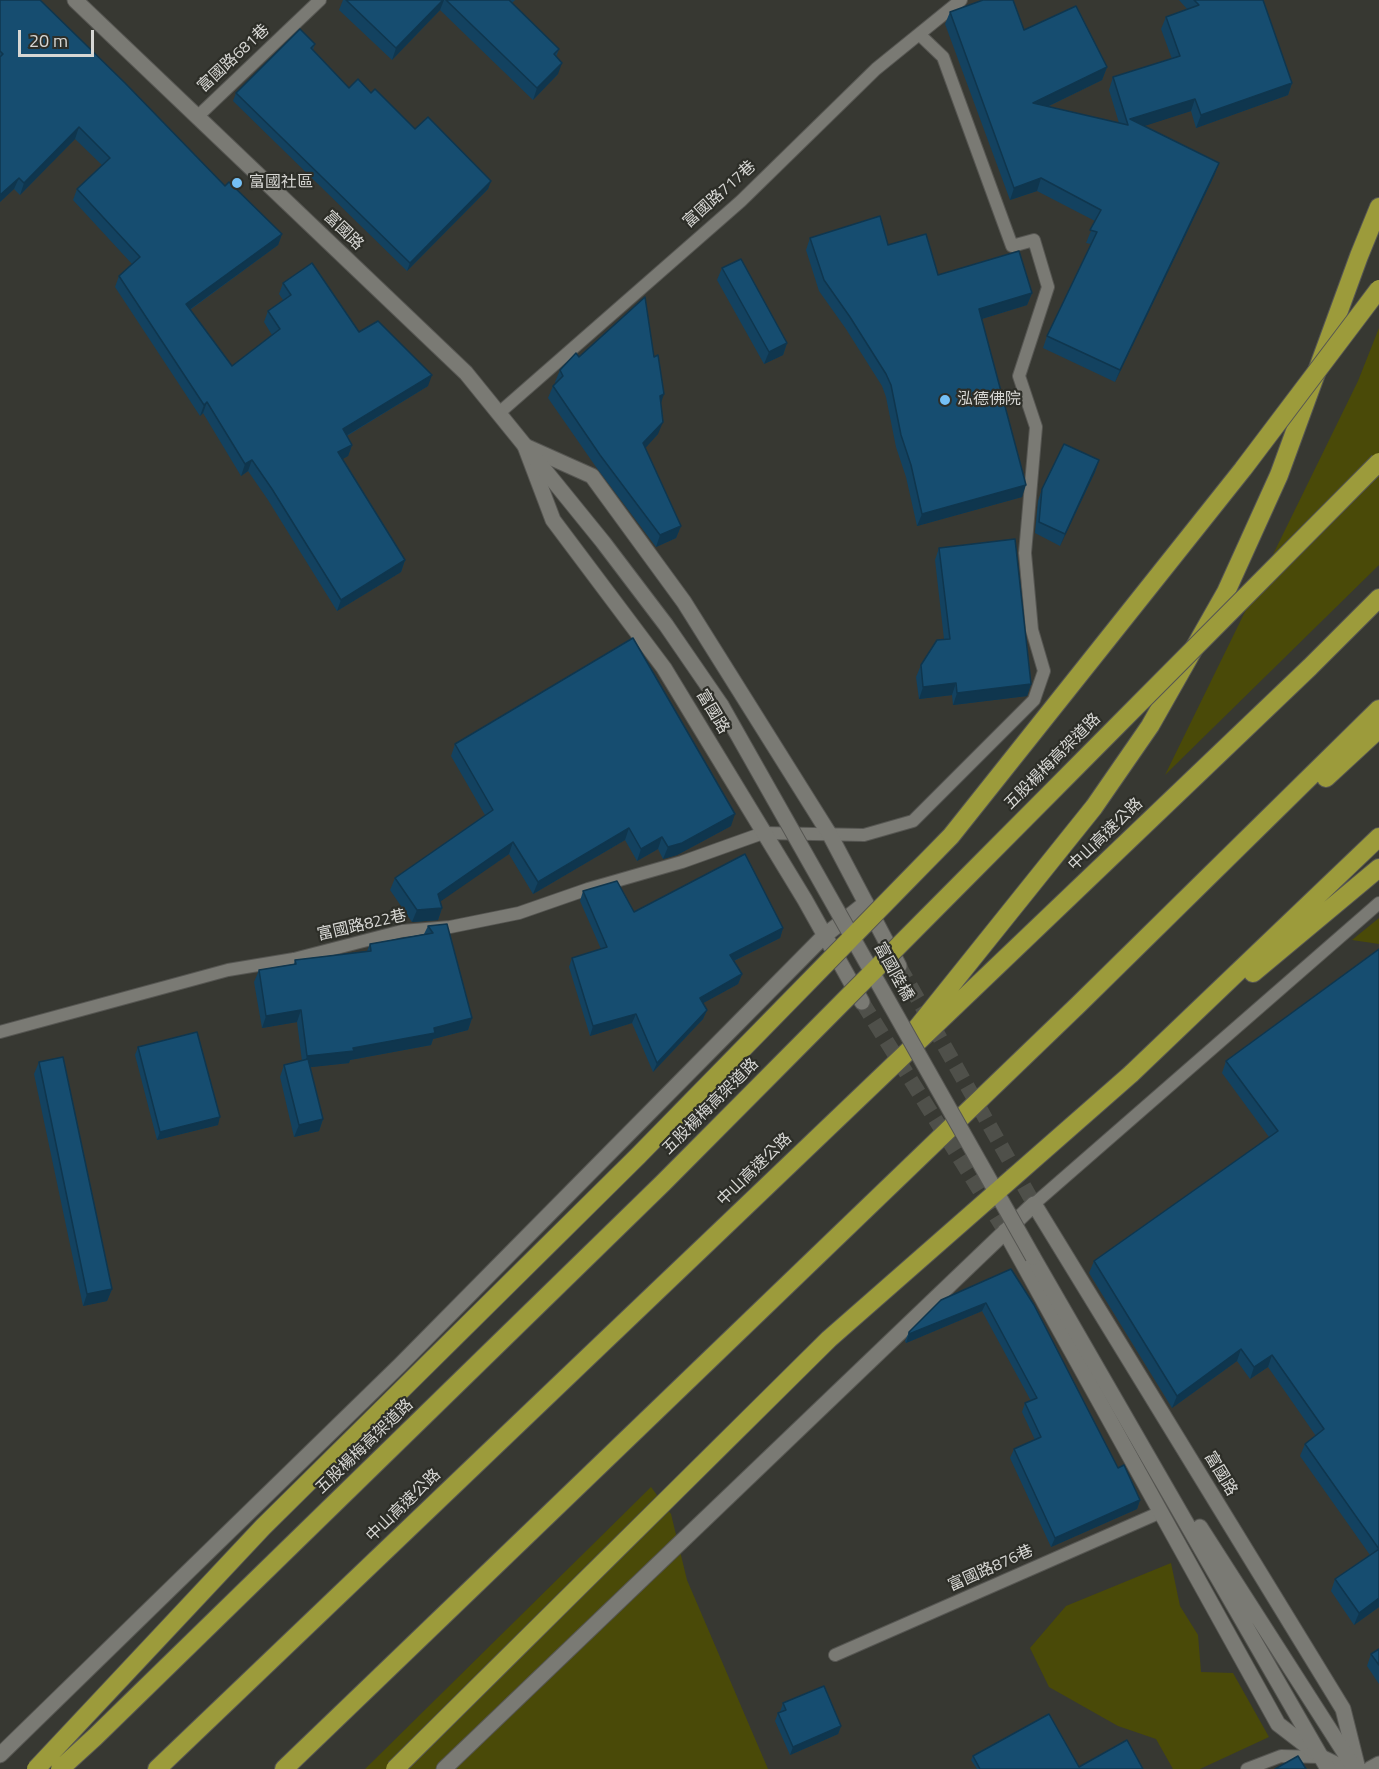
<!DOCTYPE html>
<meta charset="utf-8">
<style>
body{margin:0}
#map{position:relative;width:1379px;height:1769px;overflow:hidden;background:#373832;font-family:"Titillium Web",sans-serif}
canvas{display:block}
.scale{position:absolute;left:18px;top:30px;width:76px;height:27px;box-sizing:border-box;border:3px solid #d7d7d4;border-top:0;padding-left:8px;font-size:18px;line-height:21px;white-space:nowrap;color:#d7d7d4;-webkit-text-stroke:4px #2d2e28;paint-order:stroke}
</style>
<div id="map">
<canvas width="1379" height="1769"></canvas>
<div class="scale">20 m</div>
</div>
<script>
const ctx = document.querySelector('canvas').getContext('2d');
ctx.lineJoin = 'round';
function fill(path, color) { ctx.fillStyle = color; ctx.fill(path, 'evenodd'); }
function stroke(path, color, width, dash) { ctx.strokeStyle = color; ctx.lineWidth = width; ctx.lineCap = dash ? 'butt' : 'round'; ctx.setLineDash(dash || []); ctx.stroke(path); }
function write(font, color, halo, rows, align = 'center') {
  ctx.font = font + ' "Titillium Web","Noto Sans TC",sans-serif'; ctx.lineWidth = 4.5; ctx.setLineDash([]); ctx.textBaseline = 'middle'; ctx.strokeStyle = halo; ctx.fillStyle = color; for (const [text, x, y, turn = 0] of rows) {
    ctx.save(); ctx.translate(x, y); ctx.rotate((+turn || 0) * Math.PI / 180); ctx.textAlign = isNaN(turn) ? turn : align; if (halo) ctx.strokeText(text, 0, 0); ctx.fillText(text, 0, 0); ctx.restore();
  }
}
fill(new Path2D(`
 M 1379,328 L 1379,565 L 1165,775 L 1358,381 Z
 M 1379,918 L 1379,944 L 1352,940 Z
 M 651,1487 L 671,1514 L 687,1580 L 768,1769 L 365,1769 Z
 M 1171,1563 L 1180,1606 L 1198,1635 L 1201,1672 L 1233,1673 L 1269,1737 L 1200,1769 L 1173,1769 L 1156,1739 L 1118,1726 L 1049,1687 L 1030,1648 L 1066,1606 Z`), '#4a4a08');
stroke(new Path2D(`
 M 899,966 L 1034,1204
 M 862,1002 L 1005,1231`), '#4f504a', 15, [15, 8]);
const lane = new Path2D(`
 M 197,117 L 320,0
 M 499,413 L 741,201 L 876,69 L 961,0
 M 0,1032 L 228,970 L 294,959 L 402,931 L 450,927 L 519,913 L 588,889 L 682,862 L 763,833 L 864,835 L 913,821 L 1034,700 L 1044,671 L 1032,630 L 1025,553 L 1036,427 L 1019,376 L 1048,287 L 1034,240 L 1012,246 L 943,57 L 920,35
 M 1034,1204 L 1379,903
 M 835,1655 L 1161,1512
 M 1247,1769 L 1281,1756 L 1321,1757`);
const street = new Path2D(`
 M 862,1002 L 805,900 L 664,668 L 553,520 L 525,446 L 592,476 L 684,602 L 830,835 L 899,966
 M 1005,1231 L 1278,1724 L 1321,1757 L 1346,1769
 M 0,1755 L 400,1365 L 824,936 L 866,903
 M 444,1769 L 1034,1204 L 1343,1709 L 1358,1769
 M 1370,1769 L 1379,1764`);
const secondary = new Path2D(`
 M 75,0 L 466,373 L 603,542 L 666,625 L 721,705
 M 1033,1257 L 1328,1769
 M 1200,1527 L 1355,1769`);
const highway = new Path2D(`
 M 1326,778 L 1379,729
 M 1253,973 L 1379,868
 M 912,1034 L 1094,807 L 1150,726 L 1226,592 L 1279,475 L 1359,256 L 1379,207
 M 1131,1074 L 1379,837
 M 157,1769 L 1310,667 L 1379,598
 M 284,1769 L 1079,1004 L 1379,709`);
stroke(lane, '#565652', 14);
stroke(street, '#565652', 17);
stroke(secondary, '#565652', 17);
stroke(highway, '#565652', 20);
stroke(lane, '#7a7a74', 12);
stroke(street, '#7a7a74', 15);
stroke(secondary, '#7a7a74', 15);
stroke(highway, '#9c9b3b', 18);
const secondaryBridge = new Path2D(`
 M 721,705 L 1033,1257`);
const highwayBridge = new Path2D(`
 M 36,1769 L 263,1527 L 638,1156 L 951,836 L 1243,469 L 1379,289
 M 60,1769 L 95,1737 L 663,1183 L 1379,462
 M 395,1769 L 829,1339 L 1131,1074`);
stroke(secondaryBridge, '#565652', 17, []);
stroke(highwayBridge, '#565652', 20, []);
stroke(secondaryBridge, '#7a7a74', 15);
stroke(highwayBridge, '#9c9b3b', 18);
fill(new Path2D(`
 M 0,0 L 282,234 L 278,245 L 190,310 L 232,366 L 272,335 L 264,322 L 268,311 L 283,300 L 279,294 L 283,283 L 359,332 L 428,386 L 347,436 L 352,445 L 348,456 L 342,459 L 405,560 L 401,572 L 337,611 L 268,500 L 248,471 L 241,476 L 203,413 L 200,416 L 115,287 L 119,276 L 132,264 L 73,200 L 77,189 L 102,165 L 75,139 L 20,195 L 14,189 L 0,202 Z
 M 343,0 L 515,0 L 512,3 L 559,49 L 556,57 L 558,74 L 533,100 L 440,10 L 392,60 L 339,10 Z
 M 1179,0 L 1263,0 L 1292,83 L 1288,95 L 1196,128 L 1191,111 L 1143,126 L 1219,163 L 1214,176 L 1115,382 L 1043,348 L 1047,336 L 1091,244 L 1086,243 L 1095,221 L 1037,191 L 1010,200 L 945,24 L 950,12 L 1024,30 L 1107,67 L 1102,80 L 1047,107 L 1119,123 L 1109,90 L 1113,77 L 1172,59 L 1161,29 L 1166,17 L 1187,9 Z
 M 315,44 L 313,50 L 349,88 L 371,93 L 415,129 L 491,181 L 488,189 L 407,271 L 233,101 L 236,93 Z
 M 810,238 L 888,245 L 938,275 L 1032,293 L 1027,305 L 982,319 L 1022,497 L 917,526 L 906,477 L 896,447 L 886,397 L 882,386 L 846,329 L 819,291 L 806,250 Z
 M 722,268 L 787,343 L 783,355 L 764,364 L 717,280 Z
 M 579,357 L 660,404 L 658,434 L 645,448 L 681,526 L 676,538 L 656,547 L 596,467 L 548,398 L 553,386 L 556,383 L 555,382 L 560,370 Z
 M 1099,460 L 1095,472 L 1060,546 L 1035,533 L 1038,501 L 1042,489 Z
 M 939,548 L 1031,684 L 1027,696 L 953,705 L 952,695 L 919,699 L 916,677 L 921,665 L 944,639 L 935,560 Z
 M 455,744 L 731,826 L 677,855 L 663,859 L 658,849 L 637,861 L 625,840 L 533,894 L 509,854 L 440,901 L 442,908 L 438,920 L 412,922 L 390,890 L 395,878 L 485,815 L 451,756 Z
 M 583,891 L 634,912 L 783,928 L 780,938 L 734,961 L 742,974 L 738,984 L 703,1003 L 707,1010 L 703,1019 L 653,1072 L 632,1023 L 590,1036 L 569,967 L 572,958 L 601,949 L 580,901 Z
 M 447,924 L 472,1018 L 468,1030 L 433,1039 L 431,1045 L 350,1060 L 349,1063 L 310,1067 L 323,1119 L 319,1131 L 294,1137 L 280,1077 L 284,1065 L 302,1061 L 297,1022 L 262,1028 L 254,982 L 259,970 L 294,964 L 295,960 L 367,951 L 370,944 L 424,934 L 428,926 Z
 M 1379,949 L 1379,1607 L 1354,1625 L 1331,1591 L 1335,1579 L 1370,1555 L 1300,1456 L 1305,1444 L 1316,1436 L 1268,1367 L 1250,1379 L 1237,1361 L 1172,1408 L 1089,1273 L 1094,1261 L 1269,1137 L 1222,1073 L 1226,1061 Z
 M 138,1047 L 218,1125 L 157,1140 L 135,1055 Z
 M 39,1062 L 112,1289 L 107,1301 L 83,1306 L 34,1074 Z
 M 1011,1269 L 1118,1468 L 1140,1500 L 1137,1509 L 1051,1547 L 1010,1458 L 1014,1449 L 1035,1440 L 1022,1412 L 1025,1403 L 1031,1401 L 982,1311 L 906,1343 L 905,1341 L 909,1332 Z
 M 1379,1649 L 1379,1684 L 1367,1666 L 1371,1654 Z
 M 783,1703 L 841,1726 L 838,1734 L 790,1755 L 775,1721 L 778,1713 L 780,1712 Z
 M 973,1756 L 1079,1767 L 1143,1769 L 977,1769 L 971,1760 Z`), '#134260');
fill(new Path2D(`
 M 443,0 L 444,0 L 440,10 L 392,60 L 396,48 Z
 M 562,63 L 558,74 L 533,100 L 537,88 Z
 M 1107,67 L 1102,80 L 1028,116 L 1033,103 Z
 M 1292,83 L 1288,95 L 1196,128 L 1201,115 Z
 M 1195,99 L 1191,111 L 1126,132 L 1130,119 Z
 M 79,127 L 75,139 L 20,195 L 24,183 Z
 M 1219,163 L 1214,176 L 1115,382 L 1120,370 Z
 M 19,178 L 14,189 L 0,202 L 0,195 Z
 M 1041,178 L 1037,191 L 1010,200 L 1014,188 Z
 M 491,181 L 488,189 L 407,271 L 410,263 Z
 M 282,234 L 278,245 L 182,315 L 186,304 Z
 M 1032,293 L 1027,305 L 975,321 L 979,309 Z
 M 787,343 L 783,355 L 764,364 L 769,352 Z
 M 432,375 L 428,386 L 339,440 L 343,429 Z
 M 664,394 L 660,406 L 660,396 Z
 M 207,402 L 203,413 L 200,416 L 204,405 Z
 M 663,422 L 658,434 L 639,455 L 643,443 Z
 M 352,445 L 348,456 L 334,464 L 338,452 Z
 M 252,460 L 248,471 L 241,476 L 245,464 Z
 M 1099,460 L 1095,472 L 1060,546 L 1065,534 Z
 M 1026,485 L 1022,497 L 917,526 L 922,514 Z
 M 681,526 L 676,538 L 656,547 L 660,535 Z
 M 405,560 L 401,572 L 337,611 L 341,600 Z
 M 956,683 L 952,695 L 919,699 L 923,687 Z
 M 1031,684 L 1027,696 L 953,705 L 957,693 Z
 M 735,814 L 731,826 L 677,855 L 663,859 L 668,847 Z
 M 629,828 L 625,840 L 533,894 L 538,882 Z
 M 662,837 L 658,849 L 637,861 L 641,849 Z
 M 513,842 L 509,854 L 434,906 L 438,894 Z
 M 442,908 L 438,920 L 412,922 L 417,910 Z
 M 783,928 L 780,938 L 727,964 L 730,955 Z
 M 742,974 L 738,984 L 696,1007 L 700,998 Z
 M 301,1010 L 297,1022 L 262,1028 L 266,1016 Z
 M 707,1010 L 703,1019 L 653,1072 L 657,1063 Z
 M 636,1014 L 632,1023 L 590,1036 L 593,1026 Z
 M 472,1018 L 468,1030 L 433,1039 L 431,1045 L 350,1060 L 349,1063 L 303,1068 L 307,1056 L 353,1048 Z
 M 220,1117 L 218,1125 L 157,1140 L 160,1132 Z
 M 323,1119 L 319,1131 L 294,1137 L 299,1125 Z
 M 112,1289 L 107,1301 L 83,1306 L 87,1294 Z
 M 986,1303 L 982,1311 L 906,1343 L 909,1334 Z
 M 1241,1349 L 1237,1361 L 1172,1408 L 1177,1396 Z
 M 1272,1355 L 1268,1367 L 1250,1379 L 1254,1367 Z
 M 1140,1500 L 1137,1509 L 1051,1547 L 1055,1538 Z
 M 1379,1598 L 1379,1607 L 1354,1625 L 1359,1613 Z
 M 841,1726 L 838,1734 L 790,1755 L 793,1747 Z`), '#0f364e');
const building = new Path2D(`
 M 0,0 L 40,0 L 125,83 L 225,186 L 229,182 L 282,234 L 186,304 L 232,366 L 280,329 L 268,311 L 291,295 L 283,283 L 312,263 L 359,332 L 378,321 L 432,375 L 343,429 L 352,445 L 338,452 L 405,560 L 341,600 L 272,489 L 252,460 L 245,464 L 207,402 L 204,405 L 119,276 L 140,257 L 77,189 L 110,158 L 79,127 L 24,183 L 19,178 L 0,195 L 0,57 L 3,54 L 0,51 Z
 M 346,0 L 443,0 L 396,48 Z
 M 446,0 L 509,0 L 559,49 L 554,54 L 562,63 L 537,88 Z
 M 983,0 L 1013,0 L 1024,30 L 1076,6 L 1107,67 L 1033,103 L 1128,125 L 1113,77 L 1180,56 L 1166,17 L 1199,5 L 1194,0 L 1263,0 L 1292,83 L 1201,115 L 1195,99 L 1130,119 L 1219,163 L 1120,370 L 1047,336 L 1097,232 L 1090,230 L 1101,210 L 1041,178 L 1014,188 L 950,12 Z
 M 300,29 L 315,44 L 311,48 L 349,88 L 358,79 L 371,93 L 375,89 L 415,129 L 428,117 L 491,181 L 410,263 L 236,93 Z
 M 880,216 L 888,245 L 926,234 L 938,275 L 1019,251 L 1032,293 L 979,309 L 1026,485 L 922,514 L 911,465 L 901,435 L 891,385 L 886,374 L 850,317 L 824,280 L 810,238 Z
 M 741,259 L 787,343 L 769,352 L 722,268 Z
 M 645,297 L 654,357 L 658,355 L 664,394 L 660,396 L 663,422 L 643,443 L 681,526 L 660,535 L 600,455 L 553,386 L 563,376 L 560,370 L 576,353 L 579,357 Z
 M 1064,444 L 1099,460 L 1065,534 L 1039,522 L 1042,489 Z
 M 1015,539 L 1031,684 L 957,693 L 956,683 L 923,687 L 921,665 L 937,640 L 950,639 L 939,548 Z
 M 633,638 L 735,814 L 682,843 L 668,847 L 662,837 L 641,849 L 629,828 L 538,882 L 513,842 L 438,894 L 442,908 L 417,910 L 395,878 L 493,810 L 455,744 Z
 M 745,854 L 783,928 L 730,955 L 742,974 L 700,998 L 707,1010 L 657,1063 L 636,1014 L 593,1026 L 572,958 L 607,947 L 583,891 L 617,881 L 634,912 Z
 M 447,924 L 472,1018 L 434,1028 L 435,1033 L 353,1048 L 354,1051 L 307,1056 L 301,1010 L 266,1016 L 259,970 L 296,964 L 295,960 L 371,951 L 370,944 L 433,933 L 428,926 Z
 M 1379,949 L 1379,1598 L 1359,1613 L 1335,1579 L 1379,1549 L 1305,1444 L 1324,1429 L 1272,1355 L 1254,1367 L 1241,1349 L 1177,1396 L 1094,1261 L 1278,1131 L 1226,1061 Z
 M 197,1032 L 220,1117 L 160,1132 L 138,1047 Z
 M 63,1057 L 112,1289 L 87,1294 L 39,1062 Z
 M 308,1059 L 323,1119 L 299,1125 L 284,1065 Z
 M 1011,1269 L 1034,1305 L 1118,1468 L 1124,1465 L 1140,1500 L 1055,1538 L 1014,1449 L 1041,1437 L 1025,1403 L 1037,1398 L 986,1303 L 909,1334 L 909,1332 L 941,1300 Z
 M 1379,1649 L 1379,1665 L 1371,1654 Z
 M 824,1686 L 841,1726 L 793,1747 L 778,1713 L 786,1710 L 783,1703 Z
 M 1049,1714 L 1079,1767 L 1127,1740 L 1143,1769 L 980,1769 L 973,1756 Z
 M 1298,1756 L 1306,1769 L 1275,1769 Z`);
fill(building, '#164d70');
stroke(building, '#0f364e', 1.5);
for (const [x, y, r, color] of [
 [237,183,6,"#75c0f6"],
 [945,400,6,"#75c0f6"]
]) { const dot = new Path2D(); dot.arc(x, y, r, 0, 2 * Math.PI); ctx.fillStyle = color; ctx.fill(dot); stroke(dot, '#2d2e28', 2); }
write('16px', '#d7d7d4', '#2d2e28', [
 ["富國路681巷",234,59,-43],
 ["富國路717巷",720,195,-42],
 ["富國路",343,231,44],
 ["富國路",712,712,59],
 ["五股楊梅高架道路",1053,762,-45],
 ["中山高速公路",1106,835,-44],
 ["富國路822巷",362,926,-13],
 ["富國陸橋",893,972,61],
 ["五股楊梅高架道路",711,1107,-45],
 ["中山高速公路",755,1170,-44],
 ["五股楊梅高架道路",365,1447,-44],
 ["富國路",1220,1474,59],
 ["中山高速公路",404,1506,-44],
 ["富國路876巷",991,1569,-24]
]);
write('16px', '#d7d7d4', '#2d2e28', [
 ["富國社區",249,183],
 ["泓德佛院",957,400]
], 'left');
</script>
